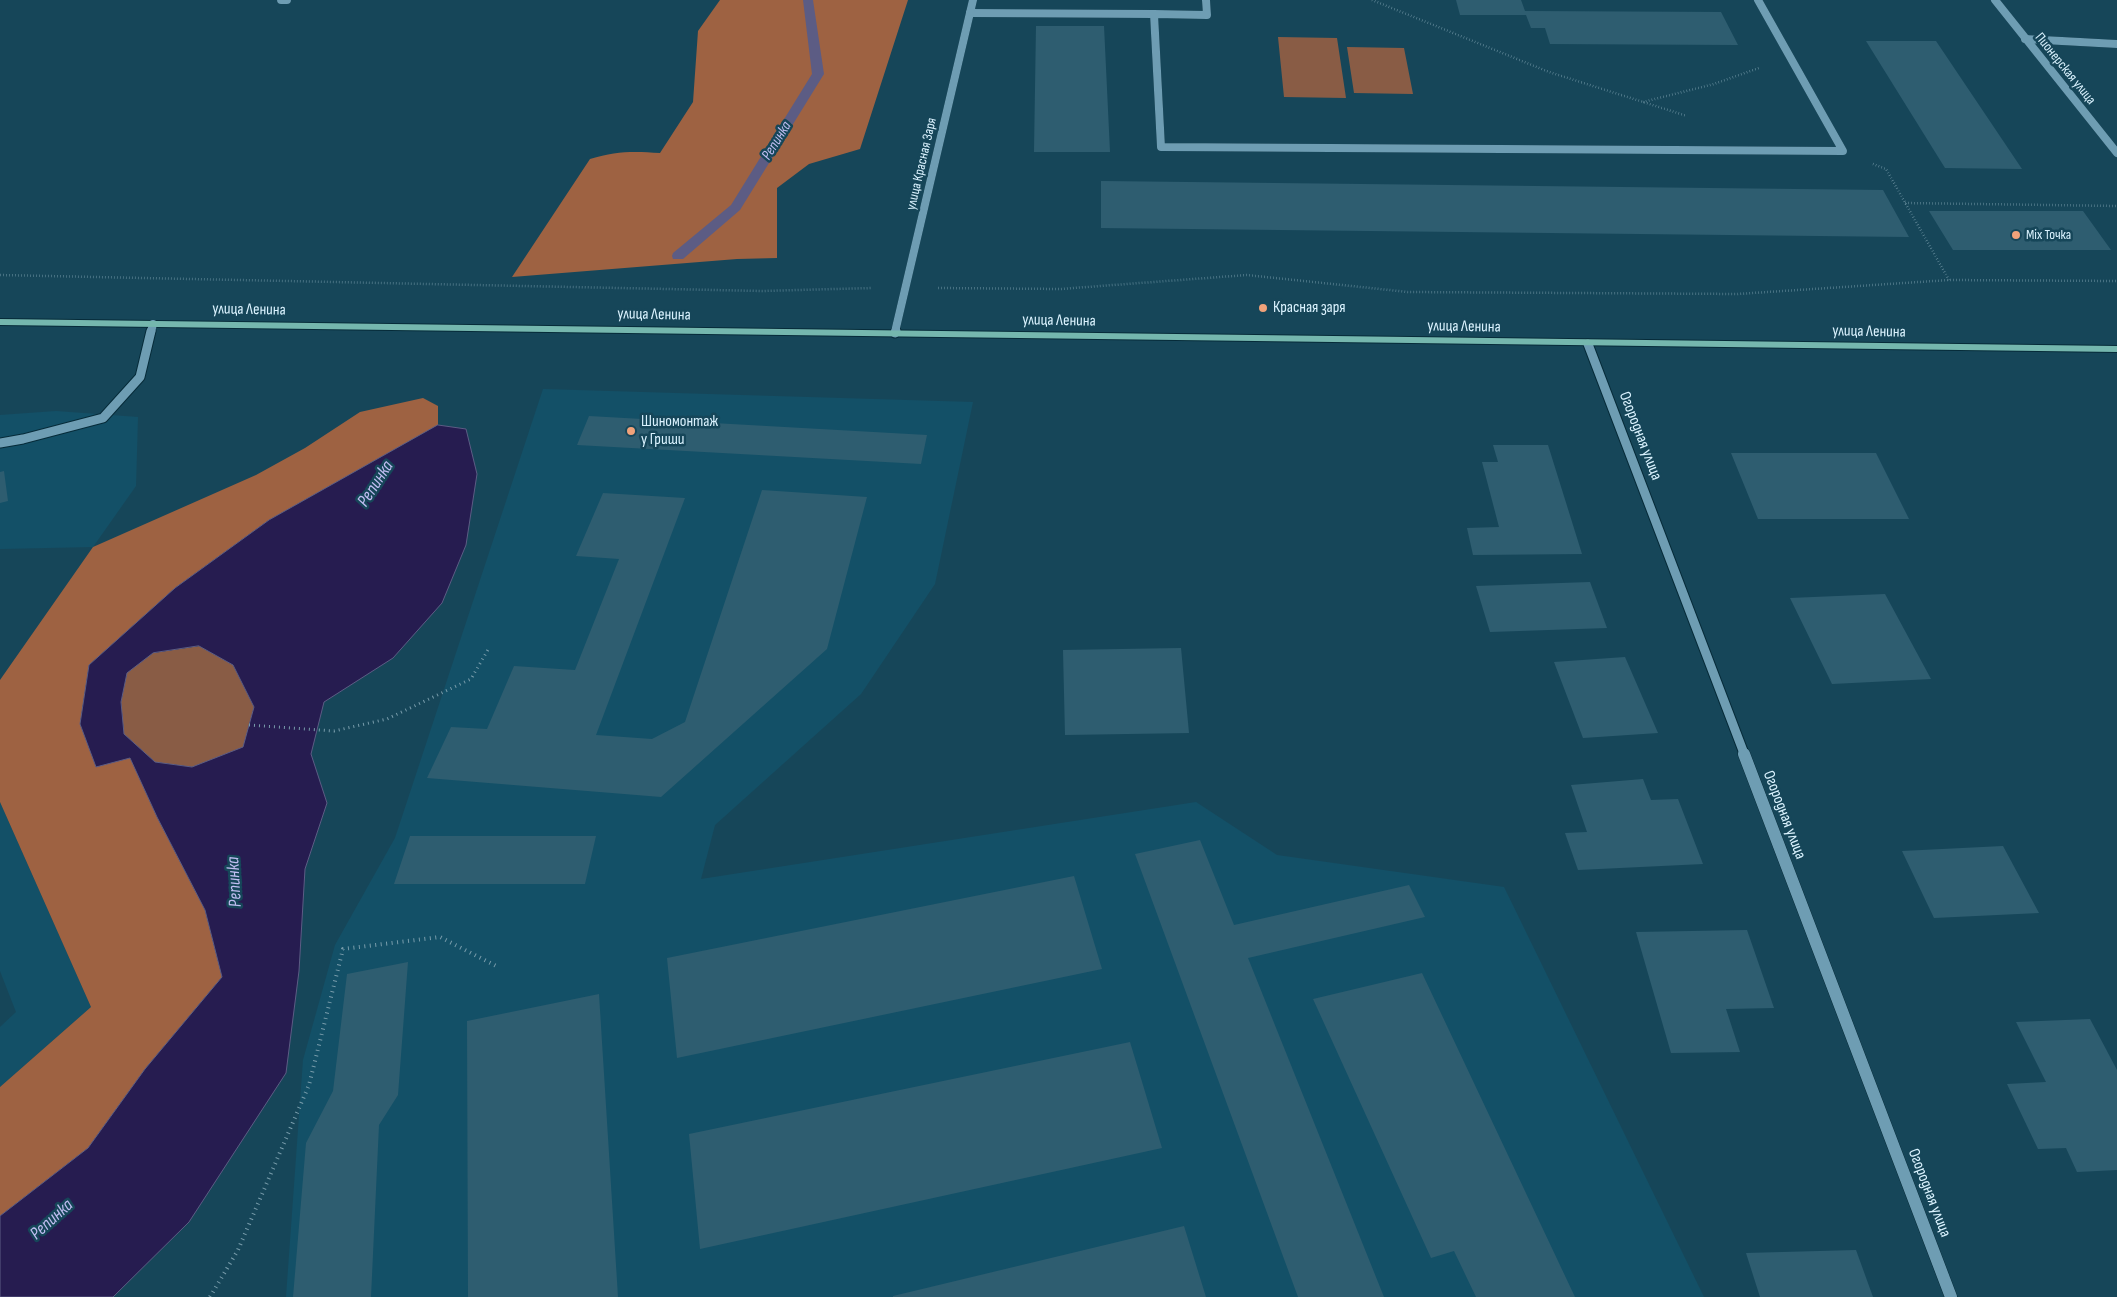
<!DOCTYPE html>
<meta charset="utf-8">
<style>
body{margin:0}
canvas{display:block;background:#164659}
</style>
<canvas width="2117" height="1297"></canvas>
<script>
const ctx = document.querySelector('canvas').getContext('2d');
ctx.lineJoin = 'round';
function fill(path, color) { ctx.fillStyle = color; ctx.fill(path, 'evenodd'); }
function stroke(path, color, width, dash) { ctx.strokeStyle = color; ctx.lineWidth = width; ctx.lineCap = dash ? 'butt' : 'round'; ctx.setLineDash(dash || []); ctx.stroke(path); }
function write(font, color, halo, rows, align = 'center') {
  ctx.font = font + ' "Sofia Sans Condensed",sans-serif'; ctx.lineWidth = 5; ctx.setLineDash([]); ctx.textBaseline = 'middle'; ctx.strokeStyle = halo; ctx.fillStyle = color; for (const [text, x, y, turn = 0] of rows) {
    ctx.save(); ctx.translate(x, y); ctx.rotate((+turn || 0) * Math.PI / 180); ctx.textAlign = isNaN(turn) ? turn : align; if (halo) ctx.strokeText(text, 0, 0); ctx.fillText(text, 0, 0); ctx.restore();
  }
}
fill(new Path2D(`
 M 543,389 L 973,402 L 935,584 L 861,694 L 715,825 L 701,879 L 1196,802 L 1277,855 L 1504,887 L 1704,1297 L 286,1297 L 303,1060 L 335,945 L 395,838 Z
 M 56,411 L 138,417 L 136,486 L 93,547 L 0,549 L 0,415 Z
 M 0,802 L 91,1007 L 0,1087 L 0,1027 L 16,1012 L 0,971 Z`), '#135067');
fill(new Path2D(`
 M 1278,37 L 1337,38 L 1346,98 L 1284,97 Z
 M 1347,47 L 1404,48 L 1413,94 L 1354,93 Z
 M 199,646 L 233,665 L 254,707 L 243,748 L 192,767 L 155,762 L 124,734 L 121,702 L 127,672 L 153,653 Z`), '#895c45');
fill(new Path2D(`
 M 720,0 L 908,0 L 860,149 L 809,164 L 777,188 L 777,258 L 737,259 L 512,277 L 590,159 C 616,151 633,151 660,153 L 693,102 L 698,31 Z
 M 423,398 L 438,406 L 438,425 L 269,520 L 175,588 L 89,665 L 80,724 L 96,766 L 130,757 L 157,817 L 205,910 L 222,977 L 145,1069 L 88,1148 L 0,1216 L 0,1087 L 91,1007 L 0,802 L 0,680 L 93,547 L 256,475 L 305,448 L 360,412 Z`), '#9e6242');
const water = new Path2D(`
 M 438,425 L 466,429 L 477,474 L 466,545 L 442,603 L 393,658 L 324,702 L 311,754 L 327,803 L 305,869 L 299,971 L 286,1073 L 189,1222 L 113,1297 L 0,1297 L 0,1216 L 88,1148 L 145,1069 L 222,977 L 205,910 L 157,817 L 130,758 L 96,767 L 80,724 L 89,665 L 175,588 L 269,520 ZM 199,646 L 233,665 L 254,707 L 243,747 L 192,767 L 155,762 L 124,734 L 121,702 L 127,673 L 153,653 Z`);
fill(water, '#261c50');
stroke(water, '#5c5c84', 1);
fill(new Path2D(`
 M 803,0 L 813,0 L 824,74 L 740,210 L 683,259 L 673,259 L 672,256 L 673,253 L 731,205 L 812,74 Z`), '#5c5c84');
fill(new Path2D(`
 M 1456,0 L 1521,0 L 1525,11 L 1721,12 L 1738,45 L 1550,44 L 1545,28 L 1531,28 L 1526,15 L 1460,15 Z
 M 1036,26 L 1104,26 L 1110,152 L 1034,152 Z
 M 1866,41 L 1936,41 L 2022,169 L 1945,168 Z
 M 1101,181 L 1883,190 L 1909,237 L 1101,228 Z
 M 1929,211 L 2083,211 L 2111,250 L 1953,250 Z
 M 589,416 L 927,435 L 921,464 L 577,445 Z
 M 1493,445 L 1548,445 L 1582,554 L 1473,555 L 1467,528 L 1499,527 L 1482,462 L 1498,462 Z
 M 1731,453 L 1876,453 L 1909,519 L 1758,519 Z
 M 4,471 L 8,501 L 0,503 L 0,472 Z
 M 762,490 L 867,497 L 827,649 L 661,797 L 427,778 L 451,727 L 487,729 L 514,666 L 575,670 L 619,559 L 576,556 L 603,493 L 685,498 L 596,735 L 652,739 L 685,722 Z
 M 1590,582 L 1607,628 L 1490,632 L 1476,586 Z
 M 1885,594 L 1931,679 L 1832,684 L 1790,598 Z
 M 1181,648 L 1189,733 L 1065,735 L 1063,650 Z
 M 1625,657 L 1658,733 L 1583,738 L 1554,662 Z
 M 1643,779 L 1651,800 L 1678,799 L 1703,864 L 1578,870 L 1565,833 L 1587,832 L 1571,785 Z
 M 410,836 L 596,836 L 585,884 L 394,884 Z
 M 1200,840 L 1234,925 L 1409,885 L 1425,917 L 1248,958 L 1384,1297 L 1298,1297 L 1135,854 Z
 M 2003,846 L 2039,913 L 1934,918 L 1902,851 Z
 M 1074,876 L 1102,969 L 677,1058 L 667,958 Z
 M 1747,930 L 1774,1008 L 1726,1009 L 1740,1052 L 1671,1053 L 1636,932 Z
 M 408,962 L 398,1095 L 379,1125 L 371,1297 L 293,1297 L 306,1143 L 333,1091 L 347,974 Z
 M 1422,973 L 1575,1297 L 1476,1297 L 1454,1251 L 1431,1258 L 1313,999 Z
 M 599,994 L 618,1297 L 468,1297 L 467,1021 Z
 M 2090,1019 L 2117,1070 L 2117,1170 L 2077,1172 L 2066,1148 L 2038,1149 L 2007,1084 L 2046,1082 L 2016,1022 Z
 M 1130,1042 L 1162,1148 L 700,1249 L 689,1134 Z
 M 1184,1226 L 1206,1297 L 893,1297 L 893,1296 Z
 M 1856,1250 L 1873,1297 L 1760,1297 L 1746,1253 Z`), '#2e5d70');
const serviceFar1 = new Path2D(`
 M 970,13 L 1154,14 L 1161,147 L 1843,151 L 1758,0
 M 1154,14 L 1207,15 L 1206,0
 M 2025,39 L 2117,44
 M 151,332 L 153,324`);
const service = new Path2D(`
 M 0,443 L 23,439 L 103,418 L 140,377 L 151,331`);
const minorFar2 = new Path2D(`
 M 281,0 L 287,0
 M 895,332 L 973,0`);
const minorFar1 = new Path2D(`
 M 895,333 L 896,331
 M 1588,344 L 1745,756`);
const minor = new Path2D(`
 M 1744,754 L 1951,1297`);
const tertiary = new Path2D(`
 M 1995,0 L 2117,153`);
const primary = new Path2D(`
 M 0,319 L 2117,346 L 2117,352 L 0,325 Z`);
stroke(serviceFar1, '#062b39', 8);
stroke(service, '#062b39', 11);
stroke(minorFar2, '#062b39', 8);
stroke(minorFar1, '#062b39', 11);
stroke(minor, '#062b39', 13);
stroke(tertiary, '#062b39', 8);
stroke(primary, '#062b39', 2);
stroke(new Path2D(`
 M 1372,0 L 1549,72 L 1687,116
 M 1643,102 L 1714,84 L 1759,68
 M 1873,164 L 1886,169 L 1949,280
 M 1905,203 L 2117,206
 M 0,275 L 762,291 L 872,288
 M 938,288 L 1060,289 L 1247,275 L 1408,292 L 1738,294 L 1949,280 L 2117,281`), '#789cab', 2.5, [0.5, 2.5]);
stroke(new Path2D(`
 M 249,725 L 334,731 L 387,719 L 471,679 L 489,648`), '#789cab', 3, [1, 4]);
stroke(new Path2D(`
 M 210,1297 L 238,1250 L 309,1085 L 343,949 L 440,937 L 498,967`), '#789cab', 4, [1, 4.5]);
stroke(serviceFar1, '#6e9db3', 8);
stroke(service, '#6e9db3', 9);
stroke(minorFar2, '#6e9db3', 8);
stroke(minorFar1, '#6e9db3', 9);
stroke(minor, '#6e9db3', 12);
stroke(tertiary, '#6e9db3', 8);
fill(primary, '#75b7ae');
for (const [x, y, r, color] of [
 [2016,235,5,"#f0a27a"],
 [1263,308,5,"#f0a27a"],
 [631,431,5,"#f0a27a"]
]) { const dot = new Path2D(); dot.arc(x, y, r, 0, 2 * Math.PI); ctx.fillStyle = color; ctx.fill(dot); stroke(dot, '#164659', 2); }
write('14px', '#daf2fe', '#164659', [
 ["Пионерская улица",2065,69,51],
 ["улица Красная Заря",922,164,-77]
]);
write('14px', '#daf2fe', '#164659', [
 ["Mix Точка",2026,235]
], 'left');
write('italic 15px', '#c0bdf1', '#164659', [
 ["Репинка",777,141,-58]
]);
write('16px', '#daf2fe', '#164659', [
 ["Красная заря",1273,308],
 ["Шиномонтаж",641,422],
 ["у Гриши",641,440]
], 'left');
write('16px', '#daf2fe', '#164659', [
 ["улица Ленина",249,310,1],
 ["улица Ленина",654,315,1],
 ["улица Ленина",1059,321,1],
 ["улица Ленина",1464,327,1],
 ["улица Ленина",1869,332,1],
 ["Огородная улица",1640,436,69],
 ["Огородная улица",1784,815,69],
 ["Огородная улица",1929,1193,69]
]);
write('italic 18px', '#c0bdf1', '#164659', [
 ["Репинка",376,484,-57],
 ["Репинка",235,882,-93],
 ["Репинка",52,1220,-42]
]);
</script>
